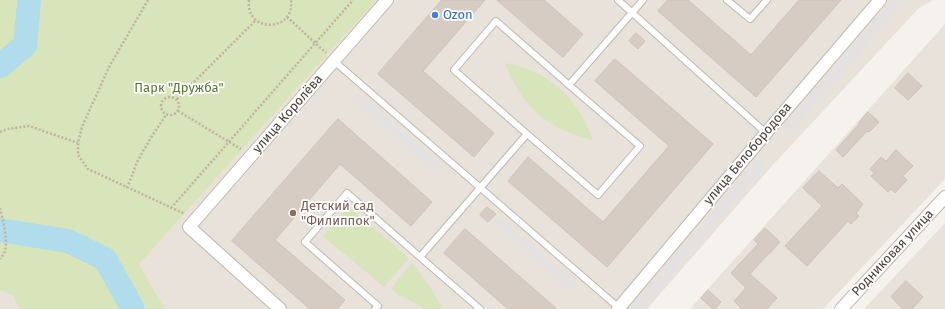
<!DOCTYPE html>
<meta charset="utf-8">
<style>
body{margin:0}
canvas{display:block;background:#f5f1ed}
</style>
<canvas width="945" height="309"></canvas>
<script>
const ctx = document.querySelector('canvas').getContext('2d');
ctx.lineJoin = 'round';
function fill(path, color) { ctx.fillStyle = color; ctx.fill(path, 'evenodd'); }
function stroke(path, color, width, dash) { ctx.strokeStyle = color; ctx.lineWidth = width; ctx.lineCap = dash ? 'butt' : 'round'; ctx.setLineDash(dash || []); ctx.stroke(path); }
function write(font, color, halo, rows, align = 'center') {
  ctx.font = font + ' "Fira Sans",sans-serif'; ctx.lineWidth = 3.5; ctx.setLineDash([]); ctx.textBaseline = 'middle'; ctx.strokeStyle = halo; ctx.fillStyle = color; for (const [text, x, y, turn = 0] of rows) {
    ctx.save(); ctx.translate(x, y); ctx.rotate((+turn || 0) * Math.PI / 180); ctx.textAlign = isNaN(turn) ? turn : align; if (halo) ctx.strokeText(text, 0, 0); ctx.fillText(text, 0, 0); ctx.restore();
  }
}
fill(new Path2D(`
 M 130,0 L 933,0 L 918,9 L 771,167 L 647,309 L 165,309 L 139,264 Z
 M 945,24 L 945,179 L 823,309 L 690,309 Z
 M 945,223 L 945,309 L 864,309 Z
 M 0,290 L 13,296 L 19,309 L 0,309 Z`), '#e8e2db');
fill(new Path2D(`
 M 0,0 L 17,0 L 15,22 L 18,57 L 25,55 C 31,44 35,36 35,22 C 35,14 33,8 35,0 L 376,0 L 139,264 L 165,309 L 19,309 L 13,296 L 0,290 Z
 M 505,63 C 550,70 578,99 593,140 C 548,130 521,106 505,63 Z
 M 348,206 L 409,258 L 384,287 L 323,236 Z
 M 412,263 L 430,287 L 441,306 L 441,309 L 426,309 L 397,294 L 391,288 Z`), '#d8e5ba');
fill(new Path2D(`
 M 893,0 L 895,0 L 901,6 L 790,133 L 783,126 Z
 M 358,92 L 441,165 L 435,172 L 352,99 Z
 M 758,159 L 766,165 L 642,309 L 629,309 Z
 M 499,217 L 576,285 L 571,291 L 494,223 Z`), '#e4e2e0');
stroke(new Path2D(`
 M 0,66 L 25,45 L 29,0
 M 0,230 L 68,241 L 105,259 L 133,309`), '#b0dceb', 24);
const building = new Path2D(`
 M 442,0 L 485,0 L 423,71 L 494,133 L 474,157 L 378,74 Z
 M 497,0 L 544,0 L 583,34 L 563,57 Z
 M 668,0 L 688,0 L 751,55 L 799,0 L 841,0 L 756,97 L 658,11 Z
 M 636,33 L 645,41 L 638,49 L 629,41 Z
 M 615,59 L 713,144 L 607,267 L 508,181 L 528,157 L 603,222 L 669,146 L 595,81 Z
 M 908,73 L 922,86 L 908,100 L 895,88 Z
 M 868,112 L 879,122 L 869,132 L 867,131 L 843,157 L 836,150 L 860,123 L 859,123 Z
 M 338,119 L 432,202 L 411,226 L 340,164 L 275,240 L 345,300 L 337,309 L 310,309 L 232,241 Z
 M 896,150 L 913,166 L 903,176 L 907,180 L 895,193 L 891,189 L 888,192 L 871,176 L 874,173 L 870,169 L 881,157 L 886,161 Z
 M 819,171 L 838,188 L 842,184 L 863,204 L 856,213 L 859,216 L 851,224 L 848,221 L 807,266 L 785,246 L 822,206 L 803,188 Z
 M 487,207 L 496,214 L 488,222 L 480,215 Z
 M 765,228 L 780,242 L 769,254 L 768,254 L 750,274 L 777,298 L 767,309 L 742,309 L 734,301 L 746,288 L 731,273 L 758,244 L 754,240 Z
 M 465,229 L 557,309 L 508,309 L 444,253 Z
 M 906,281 L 923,297 L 912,309 L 903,309 L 891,297 Z
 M 708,290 L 721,302 L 715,309 L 713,309 L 701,298 Z`);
fill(building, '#d6ccc3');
stroke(building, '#d0c2b7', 1);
const service = new Path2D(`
 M 618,0 L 766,133
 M 727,0 L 750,19 L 767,0
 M 334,61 L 619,308
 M 527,134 L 598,195 L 640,146 L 569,85
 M 420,257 L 480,309
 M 375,309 L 378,306 L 305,242 L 347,193 L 420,257 L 527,134 L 454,70 L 496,21 L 569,85 L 643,0`);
const minor = new Path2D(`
 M 280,309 L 189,227 L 387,0
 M 618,309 L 766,133 L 880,0
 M 841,309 L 945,197`);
stroke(service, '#c0b8b0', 8);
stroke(minor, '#c0b8b0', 14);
stroke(new Path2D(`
 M 148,0 L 109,67 L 82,127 L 78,143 L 78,155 L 88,169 L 185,214
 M 249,0 C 245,33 295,33 291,0
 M 287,17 L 326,53
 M161 106a9 9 0 1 1 18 0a9 9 0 1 1-18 0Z
 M 177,99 L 256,20
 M 178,111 L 241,149
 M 0,132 L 8,129 L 29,126 L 78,143
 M 127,188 L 138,160 L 152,136 L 166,115
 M 0,208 C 3,220 8,239 5,251 C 4,254 2,256 0,259
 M 171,208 L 353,0`), '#c0b1a2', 2.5, [2, 2]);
stroke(service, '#fff', 6);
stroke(minor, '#fff', 12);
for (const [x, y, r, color] of [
 [435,15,4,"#3f7fe0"],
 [293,213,4,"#8d6e63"]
]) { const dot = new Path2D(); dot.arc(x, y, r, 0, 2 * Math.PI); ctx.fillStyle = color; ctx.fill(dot); stroke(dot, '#fff', 1.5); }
write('13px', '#366cbe', '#fff', [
 ["Ozon",443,15]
], 'left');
write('13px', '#567732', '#fff', [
 ["Парк \"Дружба\"",179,88]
]);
write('13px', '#49413b', '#fff', [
 ["улица Королёва",288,114,-49],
 ["улица Белобородова",748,154,-50],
 ["Родниковая улица",893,253,-47]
]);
write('13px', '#785e54', '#fff', [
 ["Детский сад",301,206],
 ["\"Филиппок\"",301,221]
], 'left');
</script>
